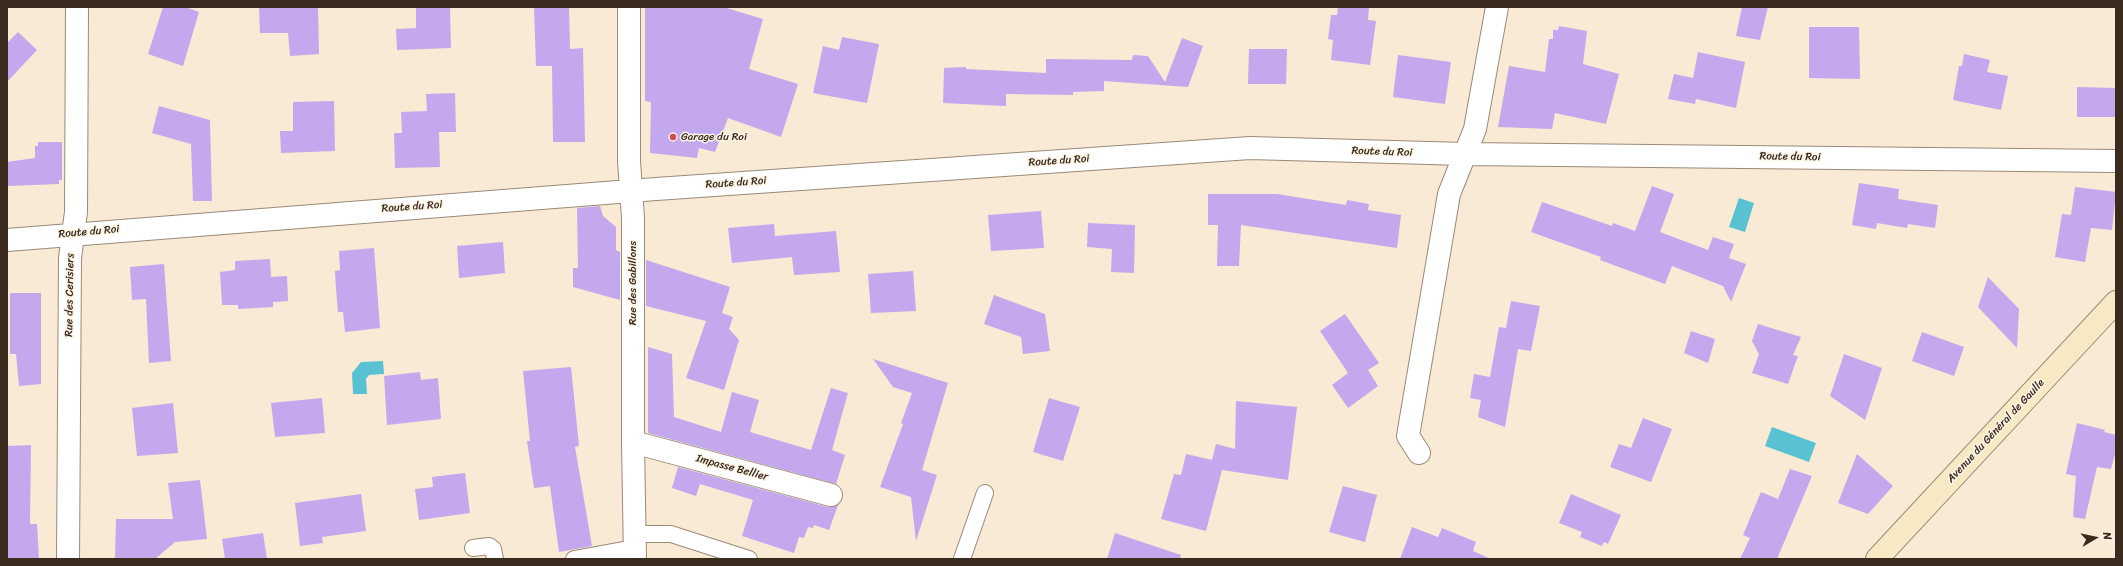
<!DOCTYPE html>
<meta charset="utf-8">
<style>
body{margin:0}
#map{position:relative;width:2123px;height:566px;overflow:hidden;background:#f8ead4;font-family:Sriracha,sans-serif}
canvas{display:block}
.frame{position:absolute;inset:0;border:8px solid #3b2a1e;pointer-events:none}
.north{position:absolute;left:2075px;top:518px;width:40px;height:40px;-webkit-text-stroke:3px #fcf5e5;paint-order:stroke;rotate:81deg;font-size:11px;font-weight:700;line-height:16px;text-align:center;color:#3b2a1e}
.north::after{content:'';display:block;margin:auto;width:14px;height:18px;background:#3b2a1e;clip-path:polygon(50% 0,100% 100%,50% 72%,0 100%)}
</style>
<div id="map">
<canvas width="2123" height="566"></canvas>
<div class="frame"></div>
<div class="north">N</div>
</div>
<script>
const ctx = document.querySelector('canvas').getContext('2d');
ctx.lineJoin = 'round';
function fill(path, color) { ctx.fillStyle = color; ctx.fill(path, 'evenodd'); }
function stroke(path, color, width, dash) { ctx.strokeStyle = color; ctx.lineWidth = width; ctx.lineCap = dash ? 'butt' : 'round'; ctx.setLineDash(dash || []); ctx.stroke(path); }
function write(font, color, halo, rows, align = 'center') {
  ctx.font = font + ' Sriracha,sans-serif'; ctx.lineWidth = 3; ctx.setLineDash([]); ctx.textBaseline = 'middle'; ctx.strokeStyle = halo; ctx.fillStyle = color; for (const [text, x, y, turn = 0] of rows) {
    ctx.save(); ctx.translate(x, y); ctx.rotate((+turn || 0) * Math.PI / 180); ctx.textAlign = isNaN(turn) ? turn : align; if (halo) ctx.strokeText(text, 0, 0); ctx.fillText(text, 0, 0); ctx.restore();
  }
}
fill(new Path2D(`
 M 1739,198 L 1754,203 L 1745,232 L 1729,227 Z
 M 383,361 L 384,374 L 369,375 L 366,379 L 367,394 L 353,394 L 352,373 L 361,362 Z
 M 1772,427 L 1816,443 L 1809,462 L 1765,446 Z`), '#58c2d3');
fill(new Path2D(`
 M 163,7 L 185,7 L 199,12 L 183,66 L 148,54 Z
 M 259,7 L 318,7 L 319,54 L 290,56 L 288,33 L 260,33 Z
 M 416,7 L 450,7 L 451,48 L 397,50 L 396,29 L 416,28 Z
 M 534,7 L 569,7 L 570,49 L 583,48 L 585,142 L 553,142 L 552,66 L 536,66 Z
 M 645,7 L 723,7 L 763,19 L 749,69 L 798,84 L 781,137 L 728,118 L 715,152 L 699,148 L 697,158 L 650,153 L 651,102 L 645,101 Z
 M 1338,7 L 1369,7 L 1368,20 L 1376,21 L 1370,65 L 1331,60 L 1333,40 L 1328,39 L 1331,15 L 1337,15 Z
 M 1742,7 L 1768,7 L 1760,40 L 1736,36 Z
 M 1559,26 L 1587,31 L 1583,64 L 1619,74 L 1606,124 L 1555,113 L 1552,129 L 1498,127 L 1509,66 L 1545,72 L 1549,39 L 1553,39 L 1553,30 L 1558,30 Z
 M 1809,27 L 1859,27 L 1860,79 L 1809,78 Z
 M 18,32 L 37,50 L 7,82 L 7,43 Z
 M 842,37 L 879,44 L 867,103 L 813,93 L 823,46 L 839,50 Z
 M 1182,38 L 1203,46 L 1188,87 L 1104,81 L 1104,91 L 1073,92 L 1073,95 L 1006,94 L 1006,106 L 943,103 L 944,68 L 966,67 L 966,69 L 1046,73 L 1046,59 L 1132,60 L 1133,55 L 1148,56 L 1165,82 Z
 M 1249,49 L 1287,49 L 1286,84 L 1248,84 Z
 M 1698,52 L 1745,62 L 1736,108 L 1696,99 L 1695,104 L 1668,99 L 1674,74 L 1693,78 Z
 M 1964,54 L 1990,60 L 1987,72 L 2008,76 L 2001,110 L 1953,100 L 1959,66 L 1962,66 Z
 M 1398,55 L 1451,62 L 1445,104 L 1393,97 Z
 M 2077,87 L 2116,88 L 2116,117 L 2077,117 Z
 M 455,93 L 456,132 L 439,132 L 440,167 L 395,168 L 394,133 L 402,133 L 401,112 L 427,111 L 426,94 Z
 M 334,101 L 335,151 L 281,153 L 280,131 L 293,131 L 293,102 Z
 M 159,106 L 210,120 L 212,201 L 193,201 L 191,144 L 152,133 Z
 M 38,142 L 62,142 L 62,180 L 59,180 L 59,184 L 7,186 L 7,162 L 35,158 L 35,146 L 38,146 Z
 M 1859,183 L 1899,189 L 1898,199 L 1938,205 L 1935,228 L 1908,224 L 1907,228 L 1877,223 L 1876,229 L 1852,225 Z
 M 1652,186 L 1674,194 L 1660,232 L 1708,250 L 1713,237 L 1734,244 L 1729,258 L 1746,264 L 1731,302 L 1723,286 L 1672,266 L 1665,284 L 1600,260 L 1601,257 L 1531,232 L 1542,202 L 1612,226 L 1613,223 L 1635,231 Z
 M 2075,187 L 2116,192 L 2112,230 L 2091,228 L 2085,262 L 2055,257 L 2062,214 L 2071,215 Z
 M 1208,194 L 1277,194 L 1346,205 L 1347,200 L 1369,204 L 1368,210 L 1401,215 L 1397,248 L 1241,225 L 1239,266 L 1217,266 L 1218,225 L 1208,225 Z
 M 600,206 L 603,216 L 616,227 L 616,250 L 620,252 L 620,300 L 573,287 L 573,268 L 578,268 L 577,208 Z
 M 1041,211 L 1044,248 L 991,251 L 988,215 Z
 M 1088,223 L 1135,225 L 1134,273 L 1111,272 L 1112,249 L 1087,247 Z
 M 774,224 L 775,236 L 836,231 L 840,272 L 794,275 L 792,257 L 732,263 L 728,228 Z
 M 503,242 L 505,273 L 459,278 L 457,246 Z
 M 374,248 L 380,328 L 345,332 L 343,312 L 338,312 L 336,289 L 335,271 L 340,270 L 339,251 Z
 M 270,259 L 271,277 L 287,276 L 288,301 L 273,302 L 273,307 L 238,309 L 238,305 L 222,305 L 220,272 L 235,270 L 235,261 Z
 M 646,260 L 730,287 L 722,313 L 733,317 L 729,329 L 739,340 L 724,390 L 686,378 L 706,321 L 646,306 Z
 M 164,264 L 171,361 L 149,363 L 146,299 L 132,300 L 130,267 Z
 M 913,271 L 916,311 L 871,313 L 868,274 Z
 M 1988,277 L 2019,309 L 2017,348 L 1978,307 Z
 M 10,293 L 41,293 L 41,384 L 19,386 L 16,354 L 10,354 Z
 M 994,295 L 1045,314 L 1050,351 L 1023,354 L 1021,337 L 984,324 Z
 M 1511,301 L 1540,306 L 1531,351 L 1518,349 L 1505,427 L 1478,417 L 1481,400 L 1470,398 L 1474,374 L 1490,377 L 1499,327 L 1506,328 Z
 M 1345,314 L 1379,363 L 1368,370 L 1378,386 L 1348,408 L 1332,385 L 1348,373 L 1320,331 Z
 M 1758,324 L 1801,337 L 1793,355 L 1798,356 L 1788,384 L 1752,373 L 1759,354 L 1752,341 Z
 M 1691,331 L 1715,339 L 1708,363 L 1684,353 Z
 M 1922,332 L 1964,347 L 1954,376 L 1912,361 Z
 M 648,347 L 672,354 L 674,417 L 721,432 L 732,392 L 759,400 L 750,432 L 811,450 L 831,388 L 848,393 L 832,450 L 845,455 L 836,484 L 648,433 Z
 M 1844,354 L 1882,368 L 1865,420 L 1830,396 Z
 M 873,359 L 948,383 L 922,470 L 937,475 L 916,541 L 911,497 L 880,487 L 903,424 L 901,423 L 912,393 L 893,387 Z
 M 571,367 L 579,446 L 575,447 L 592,546 L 559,552 L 550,486 L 534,488 L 527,441 L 530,441 L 523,371 Z
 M 420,372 L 421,380 L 438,378 L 441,419 L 387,425 L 384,376 Z
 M 322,398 L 325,433 L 275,437 L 271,403 Z
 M 1049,398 L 1080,407 L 1063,461 L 1033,452 Z
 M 1236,401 L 1297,407 L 1288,480 L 1222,470 L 1206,531 L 1161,519 L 1174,474 L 1181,475 L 1186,454 L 1212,460 L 1216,444 L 1235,449 Z
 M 173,403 L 178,453 L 137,456 L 132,408 Z
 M 1643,418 L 1672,429 L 1651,482 L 1610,467 L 1619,444 L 1631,448 Z
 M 2077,423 L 2105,430 L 2104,432 L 2116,435 L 2116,450 L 2111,469 L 2097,467 L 2085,519 L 2073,517 L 2076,476 L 2066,474 Z
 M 31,445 L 30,524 L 37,524 L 39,559 L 7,559 L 7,446 Z
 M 1857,454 L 1893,486 L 1868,514 L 1838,503 Z
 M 678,467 L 828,507 L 838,505 L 829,530 L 814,525 L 813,528 L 808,527 L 804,538 L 799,537 L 794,553 L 742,536 L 753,500 L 700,484 L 696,496 L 672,488 Z
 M 1790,469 L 1812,476 L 1777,559 L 1740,559 L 1750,538 L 1743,535 L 1761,492 L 1778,499 Z
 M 465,473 L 470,513 L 419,520 L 415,489 L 433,487 L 432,477 Z
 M 200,480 L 207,539 L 175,542 L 155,559 L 115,559 L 116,519 L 173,519 L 168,483 Z
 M 1343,486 L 1377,495 L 1365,542 L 1329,532 Z
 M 361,494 L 366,531 L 322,537 L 323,543 L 300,546 L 295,503 Z
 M 1571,494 L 1621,515 L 1608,544 L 1604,542 L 1602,546 L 1580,537 L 1582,532 L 1559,523 Z
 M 1412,527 L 1438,537 L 1442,528 L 1476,542 L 1473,551 L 1491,559 L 1400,559 Z
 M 263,533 L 267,559 L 225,559 L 222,539 Z
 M 1115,533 L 1181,555 L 1180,559 L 1107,559 Z`), '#c3a8ed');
const lane = new Path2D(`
 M 634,534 L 671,534 L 749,559
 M 473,548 L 489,546 L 493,549 L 495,559
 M 574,559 L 634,548
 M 962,559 L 985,493`);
const street = new Path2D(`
 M 629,7 L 629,161 L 633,218 L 633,442 L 635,559
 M 7,240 L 656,189 L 1250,148 L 1465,154 L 2116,161
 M 633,442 L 831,495
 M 1419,453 L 1408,436 L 1449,194 L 1475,129 L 1497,7
 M 68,559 L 70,258 L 76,212 L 77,7`);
const secondary = new Path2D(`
 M 1877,559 L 2116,302`);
stroke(lane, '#9a8a79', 18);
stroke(street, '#9a8a79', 24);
stroke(secondary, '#9a8a79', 24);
stroke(lane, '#fff', 16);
stroke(street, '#fff', 22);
stroke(secondary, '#f7e9c3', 22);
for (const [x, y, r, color] of [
 [673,137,4,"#d1495b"]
]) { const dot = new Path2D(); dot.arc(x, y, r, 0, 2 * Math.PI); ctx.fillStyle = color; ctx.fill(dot); stroke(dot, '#fcf5e5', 1.5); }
write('11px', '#3b2a1e', '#fcf5e5', [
 ["Garage du Roi",681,137]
], 'left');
write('11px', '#3b2a1e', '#fcf5e5', [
 ["Route du Roi",1382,152,2],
 ["Route du Roi",1790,157,1],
 ["Route du Roi",1059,161,-4],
 ["Route du Roi",736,183,-4],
 ["Route du Roi",412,207,-4],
 ["Route du Roi",89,232,-5],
 ["Rue des Gabillons",633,283,-90],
 ["Rue des Cerisiers",70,295,-89],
 ["Avenue du Général de Gaulle",1996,431,-47],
 ["Impasse Bellier",732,468,15]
]);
</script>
